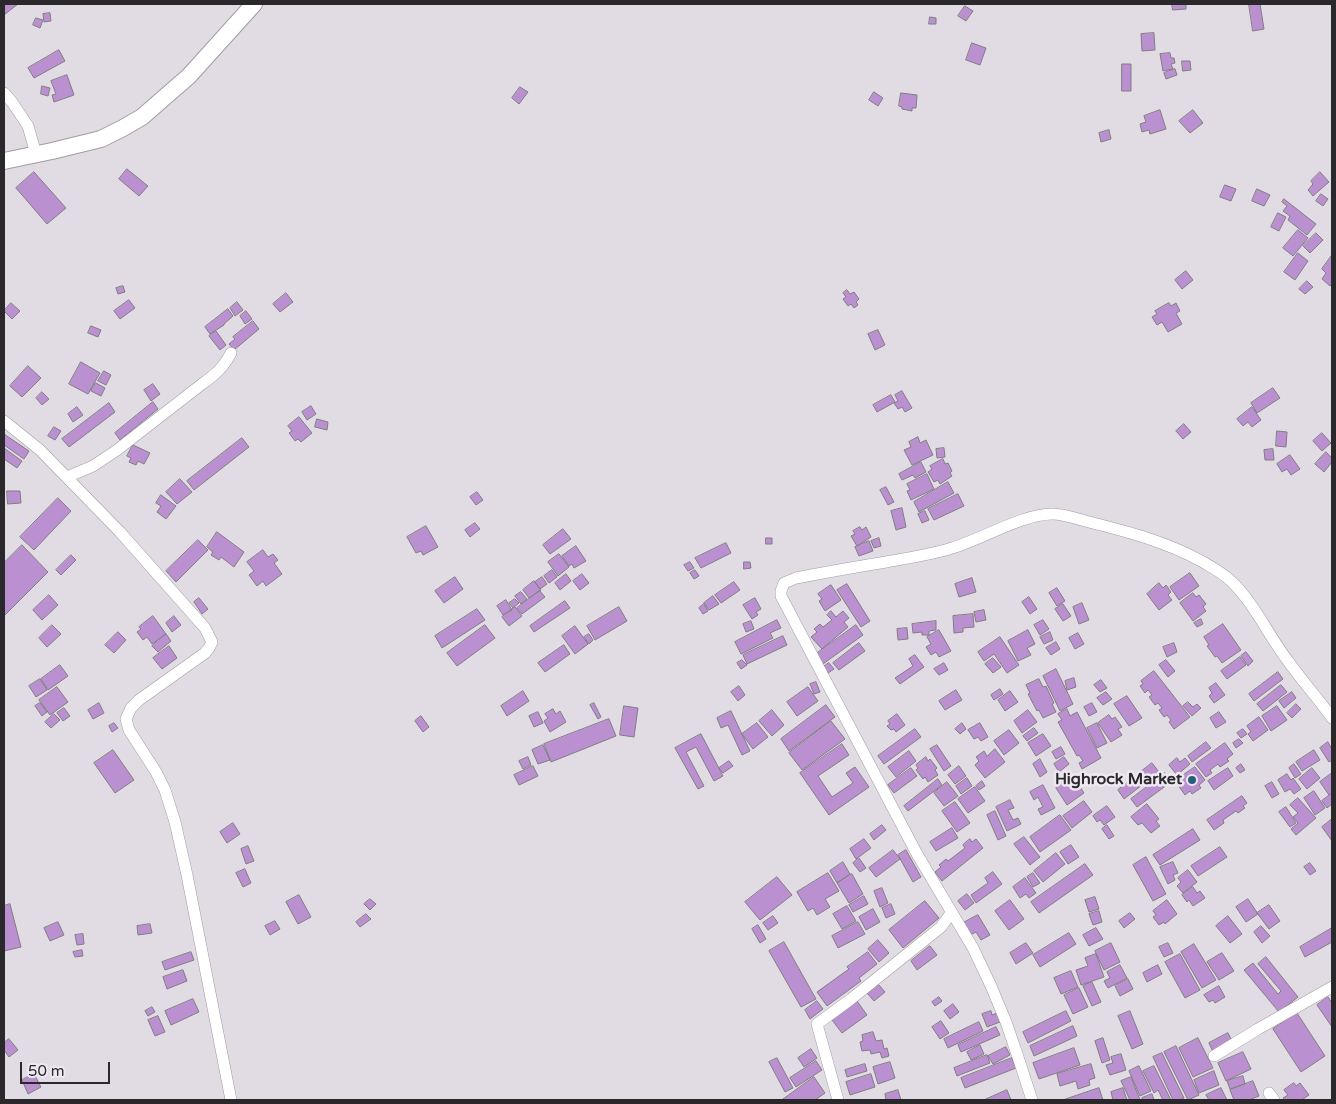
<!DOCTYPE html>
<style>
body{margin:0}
#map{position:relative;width:1336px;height:1104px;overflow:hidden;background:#e1dce4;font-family:"Varela Round",sans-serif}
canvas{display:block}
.frame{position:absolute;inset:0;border:5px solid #2a282b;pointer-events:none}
.scale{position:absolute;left:20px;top:1062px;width:90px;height:22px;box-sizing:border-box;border:2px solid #2a282b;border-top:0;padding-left:6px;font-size:15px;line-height:18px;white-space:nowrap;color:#2a282b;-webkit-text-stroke:4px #eee9f1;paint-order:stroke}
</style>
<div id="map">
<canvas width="1336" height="1104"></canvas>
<div class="frame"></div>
<div class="scale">50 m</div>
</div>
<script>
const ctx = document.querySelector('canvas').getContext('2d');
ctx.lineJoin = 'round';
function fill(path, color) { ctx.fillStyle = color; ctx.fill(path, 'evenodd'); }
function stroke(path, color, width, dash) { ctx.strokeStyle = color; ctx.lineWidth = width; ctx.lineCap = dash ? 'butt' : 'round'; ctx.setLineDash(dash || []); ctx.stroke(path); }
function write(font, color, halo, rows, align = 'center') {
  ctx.font = font + ' "Varela Round",sans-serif'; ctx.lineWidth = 5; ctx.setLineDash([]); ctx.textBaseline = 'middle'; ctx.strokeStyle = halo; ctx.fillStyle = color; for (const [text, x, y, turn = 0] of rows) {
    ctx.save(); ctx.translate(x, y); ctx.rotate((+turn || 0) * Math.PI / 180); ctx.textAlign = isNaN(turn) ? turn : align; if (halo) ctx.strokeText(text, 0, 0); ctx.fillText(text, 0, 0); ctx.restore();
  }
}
const building = new Path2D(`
 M 5,4 L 18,4 L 4,15 Z
 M 1172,4 L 1186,4 L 1186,9 L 1173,10 Z
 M 1249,4 L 1260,4 L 1264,29 L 1253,31 Z
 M 965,6 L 973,11 L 966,21 L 958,16 Z
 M 50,13 L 51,21 L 44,22 L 43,14 Z
 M 930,17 L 936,18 L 936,24 L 929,24 Z
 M 36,18 L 43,20 L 40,28 L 33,25 Z
 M 1154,33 L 1155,50 L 1142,51 L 1141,34 Z
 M 972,43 L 986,48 L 980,65 L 966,60 Z
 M 59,50 L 65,61 L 34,78 L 28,68 Z
 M 1170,53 L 1171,58 L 1174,58 L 1175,63 L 1171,64 L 1173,69 L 1163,71 L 1160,54 Z
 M 1182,61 L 1190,61 L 1191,70 L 1183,71 Z
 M 1122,64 L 1131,64 L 1131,91 L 1122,91 Z
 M 1175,69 L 1177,75 L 1166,79 L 1164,73 Z
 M 67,75 L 74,95 L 54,102 L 52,95 L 56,94 L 51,81 Z
 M 42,86 L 50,88 L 48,96 L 41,94 Z
 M 520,87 L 528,92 L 519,104 L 512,98 Z
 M 874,92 L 883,98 L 878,106 L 869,100 Z
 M 901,93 L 917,95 L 916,108 L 912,108 L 912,111 L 902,109 L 902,107 L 899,106 Z
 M 1160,110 L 1166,129 L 1150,134 L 1149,130 L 1142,132 L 1140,124 L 1146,122 L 1144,116 Z
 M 1193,110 L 1203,123 L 1190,133 L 1179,121 Z
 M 1109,130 L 1111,139 L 1101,142 L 1099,133 Z
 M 127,169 L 148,186 L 139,196 L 119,179 Z
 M 34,172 L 66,208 L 47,224 L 16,188 Z
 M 1320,172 L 1329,182 L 1313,196 L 1308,190 L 1313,184 L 1311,181 Z
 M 1225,185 L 1236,189 L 1231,201 L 1220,197 Z
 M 1257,189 L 1270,195 L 1264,206 L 1252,201 Z
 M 1321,194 L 1328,199 L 1323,206 L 1316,201 Z
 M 1284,199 L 1316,224 L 1307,235 L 1288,220 L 1290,216 L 1283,211 L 1287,206 L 1282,202 Z
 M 1278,213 L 1286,217 L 1279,231 L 1271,227 Z
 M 1298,230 L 1308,238 L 1293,256 L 1283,248 Z
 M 1316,233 L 1323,240 L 1310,253 L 1303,246 Z
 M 1298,253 L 1308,261 L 1295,280 L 1284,272 Z
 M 1332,255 L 1332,283 L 1330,286 L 1322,279 L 1326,273 L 1322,269 Z
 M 1186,271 L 1193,280 L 1182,289 L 1175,280 Z
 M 1307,281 L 1313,287 L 1305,294 L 1299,289 Z
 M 123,286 L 125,292 L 118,294 L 116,288 Z
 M 847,290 L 850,294 L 854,292 L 859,299 L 856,302 L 858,305 L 854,308 L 851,304 L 848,306 L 843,299 L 846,297 L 843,293 Z
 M 286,293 L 293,302 L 280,312 L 273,304 Z
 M 129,300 L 135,308 L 120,319 L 114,311 Z
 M 237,302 L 243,310 L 235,316 L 230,308 Z
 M 11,303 L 20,311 L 12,319 L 4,311 Z
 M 1169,303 L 1171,306 L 1176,303 L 1180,311 L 1176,313 L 1182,324 L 1168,332 L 1162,322 L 1157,325 L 1152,317 L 1157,314 L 1155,311 Z
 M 228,309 L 233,316 L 224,324 L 224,325 L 210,334 L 205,327 Z
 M 246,311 L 252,319 L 245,324 L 240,316 Z
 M 253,321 L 259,329 L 234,350 L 229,344 L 235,339 L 233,337 Z
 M 91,326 L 101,330 L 98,337 L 88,333 Z
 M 878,330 L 885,345 L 875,350 L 868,334 Z
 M 216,331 L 226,345 L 220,350 L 209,336 Z
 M 81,362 L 100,373 L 88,394 L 69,384 Z
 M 28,366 L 41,378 L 22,397 L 10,386 Z
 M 104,371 L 111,375 L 106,385 L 98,381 Z
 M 96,383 L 105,388 L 101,396 L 91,391 Z
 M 153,384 L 160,394 L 151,401 L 144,390 Z
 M 1273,388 L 1280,398 L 1257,413 L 1251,403 Z
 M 902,391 L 912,408 L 905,412 L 902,407 L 898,409 L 894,403 L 898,401 L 895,395 Z
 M 42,392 L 49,399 L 42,405 L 36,398 Z
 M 891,395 L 895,402 L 877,412 L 873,405 Z
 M 153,402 L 158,409 L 120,440 L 115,433 Z
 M 109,403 L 115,412 L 69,447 L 62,439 Z
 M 311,406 L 316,414 L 307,420 L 302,412 Z
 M 77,407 L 83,415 L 73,422 L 68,414 Z
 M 1252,407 L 1261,420 L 1252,427 L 1248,422 L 1243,426 L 1237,419 Z
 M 299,417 L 312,433 L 301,442 L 298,439 L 295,441 L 289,433 L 292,431 L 288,426 Z
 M 317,419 L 328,422 L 327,430 L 315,427 Z
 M 1184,424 L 1191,432 L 1183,439 L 1176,431 Z
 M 54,427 L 61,431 L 55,440 L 48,436 Z
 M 1277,431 L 1287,432 L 1286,447 L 1276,446 Z
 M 1322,433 L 1331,443 L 1322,451 L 1313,441 Z
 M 4,434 L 29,451 L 24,459 L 4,445 Z
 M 918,437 L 920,443 L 926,440 L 933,455 L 912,465 L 904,450 L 911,447 L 909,442 Z
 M 242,438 L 249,447 L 194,490 L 187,481 Z
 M 133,445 L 150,453 L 144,464 L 138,461 L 136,465 L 129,462 L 131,458 L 127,456 Z
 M 4,448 L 22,461 L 17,468 L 4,459 Z
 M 944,448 L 945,457 L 937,458 L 936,449 Z
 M 1273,449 L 1274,460 L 1265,460 L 1264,450 Z
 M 1326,452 L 1332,458 L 1332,462 L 1324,472 L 1315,464 Z
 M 1290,455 L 1300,469 L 1291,475 L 1287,469 L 1282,472 L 1277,464 Z
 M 943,459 L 945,464 L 948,463 L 952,471 L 950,473 L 952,476 L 940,484 L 938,480 L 934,482 L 928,472 L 932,469 L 930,466 Z
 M 921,462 L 926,472 L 915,478 L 913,475 L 902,480 L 899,474 Z
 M 927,474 L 934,489 L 911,500 L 907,491 L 910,490 L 907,484 Z
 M 180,479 L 192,492 L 177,504 L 166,492 Z
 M 948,482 L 954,493 L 919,512 L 914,502 Z
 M 886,487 L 894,502 L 888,505 L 880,490 Z
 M 7,491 L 20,491 L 21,503 L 8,504 Z
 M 477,492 L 483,500 L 476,505 L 470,497 Z
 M 958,494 L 964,506 L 934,520 L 928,509 Z
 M 161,495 L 176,506 L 166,519 L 157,512 L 161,506 L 156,503 Z
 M 58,498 L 71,511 L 34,550 L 20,537 Z
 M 902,508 L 906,527 L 896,530 L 891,511 Z
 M 925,511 L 929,520 L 922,523 L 918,514 Z
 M 475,523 L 480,529 L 470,537 L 465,530 Z
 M 426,526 L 438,547 L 423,555 L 421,551 L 416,553 L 407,537 Z
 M 860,527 L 862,530 L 866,527 L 871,537 L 857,546 L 851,536 L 855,534 L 853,531 Z
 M 563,529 L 571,539 L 550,554 L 543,545 Z
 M 217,532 L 244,552 L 234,567 L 221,557 L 219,560 L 211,555 L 213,552 L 207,547 Z
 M 766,538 L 772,538 L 772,544 L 766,544 Z
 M 879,538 L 881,546 L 874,548 L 871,541 Z
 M 198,540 L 208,550 L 176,582 L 166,571 Z
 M 869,541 L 873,551 L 859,556 L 855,547 Z
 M 726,543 L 731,553 L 701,568 L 695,558 Z
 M 22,545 L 48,572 L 4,616 L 4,563 Z
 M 576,546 L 586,561 L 574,568 L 572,564 L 569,566 L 562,556 Z
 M 263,550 L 268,557 L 273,554 L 278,560 L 274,563 L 282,574 L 266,586 L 263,581 L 257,586 L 249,575 L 254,571 L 247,562 Z
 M 559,554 L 569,567 L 558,576 L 548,562 Z
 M 71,555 L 76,560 L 61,575 L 56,570 Z
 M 690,562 L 694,568 L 688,571 L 684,565 Z
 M 744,562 L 750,562 L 751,568 L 744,569 Z
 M 552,570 L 557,577 L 549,583 L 544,576 Z
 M 695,570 L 699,576 L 694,579 L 690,573 Z
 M 1190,573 L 1199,586 L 1179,600 L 1170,587 Z
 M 566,574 L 571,581 L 560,590 L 555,583 Z
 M 582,574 L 589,583 L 580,590 L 573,581 Z
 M 455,577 L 463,589 L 444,603 L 435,591 Z
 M 542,577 L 547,584 L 540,589 L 535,582 Z
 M 972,578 L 976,592 L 959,597 L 955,584 Z
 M 534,581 L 541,590 L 529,598 L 523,590 Z
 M 734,582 L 740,590 L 721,603 L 715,595 Z
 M 1159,583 L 1163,588 L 1166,585 L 1171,592 L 1168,595 L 1172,600 L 1159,610 L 1147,594 Z
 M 847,584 L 870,621 L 861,627 L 837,590 Z
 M 831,585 L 841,600 L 825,611 L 819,601 L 822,599 L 818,594 Z
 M 1057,588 L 1065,601 L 1057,606 L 1049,593 Z
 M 540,591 L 545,597 L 522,614 L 517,608 Z
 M 521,592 L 527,599 L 521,604 L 515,596 Z
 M 1193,593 L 1196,597 L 1199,595 L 1206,604 L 1203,607 L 1206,611 L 1193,621 L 1180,603 Z
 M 49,595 L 58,605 L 42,620 L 33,610 Z
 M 713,596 L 719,604 L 709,610 L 704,603 Z
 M 1029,597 L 1037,609 L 1030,614 L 1022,602 Z
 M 199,598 L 208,609 L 202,614 L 194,602 Z
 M 755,598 L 761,609 L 756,612 L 758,615 L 752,619 L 743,605 Z
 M 515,599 L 519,603 L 513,608 L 509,603 Z
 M 506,600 L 512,610 L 503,615 L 497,606 Z
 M 565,601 L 570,608 L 534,632 L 530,626 Z
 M 1082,603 L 1089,620 L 1079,624 L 1073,607 Z
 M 704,604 L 708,611 L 703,614 L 699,608 Z
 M 1063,604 L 1071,616 L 1063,621 L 1055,609 Z
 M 515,607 L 522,616 L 509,626 L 502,617 Z
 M 619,607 L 627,621 L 595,640 L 587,626 Z
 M 477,609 L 485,620 L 442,648 L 435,636 Z
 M 984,610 L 986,620 L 976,622 L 974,612 Z
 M 831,611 L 836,617 L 843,611 L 849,618 L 844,622 L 848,627 L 822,649 L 811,637 L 817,632 L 814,629 L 820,624 L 823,627 L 832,620 L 827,615 Z
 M 973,614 L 974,627 L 963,628 L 963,632 L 954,633 L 953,616 Z
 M 153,616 L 166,634 L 152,644 L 147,637 L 143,640 L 137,632 L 141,629 L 139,627 Z
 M 174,616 L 181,625 L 172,632 L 166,623 Z
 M 1201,619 L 1203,624 L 1197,627 L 1194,623 Z
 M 777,620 L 781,628 L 770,633 L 773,638 L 741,654 L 735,642 Z
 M 1043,620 L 1049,629 L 1040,635 L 1034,625 Z
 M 751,621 L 754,629 L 746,632 L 743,624 Z
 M 936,621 L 936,630 L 929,631 L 929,635 L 922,635 L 922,632 L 913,633 L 912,624 Z
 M 1223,624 L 1241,650 L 1222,663 L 1217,656 L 1215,657 L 1207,646 L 1209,645 L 1204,637 Z
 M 52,625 L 61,634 L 47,647 L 39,638 Z
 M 485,625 L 495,638 L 457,666 L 447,653 Z
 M 856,625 L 863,635 L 823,664 L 816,654 Z
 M 575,626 L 588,644 L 575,654 L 562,636 Z
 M 907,628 L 908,639 L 898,640 L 897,629 Z
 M 939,630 L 951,651 L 939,657 L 936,652 L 931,655 L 926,647 L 931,644 L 927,637 Z
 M 1028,630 L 1035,644 L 1027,648 L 1031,655 L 1018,661 L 1008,641 Z
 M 118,632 L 126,640 L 114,653 L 105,645 Z
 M 1050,632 L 1053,640 L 1044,644 L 1040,637 Z
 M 1078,633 L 1084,644 L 1075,649 L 1069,638 Z
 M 166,634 L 171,641 L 158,652 L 152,646 Z
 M 589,634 L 593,640 L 589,644 L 584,637 Z
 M 783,636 L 787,645 L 747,664 L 743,655 Z
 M 1000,637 L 1019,665 L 1007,673 L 994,654 L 984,661 L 978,652 Z
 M 1056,642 L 1060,649 L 1051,655 L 1046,648 Z
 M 859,643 L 865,651 L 839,670 L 833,663 Z
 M 1174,643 L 1177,652 L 1167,657 L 1163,647 Z
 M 564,645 L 570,654 L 545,672 L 538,663 Z
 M 169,646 L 177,658 L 162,669 L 153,658 Z
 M 1246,652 L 1253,661 L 1248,666 L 1241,656 Z
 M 915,655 L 924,667 L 900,684 L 895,678 L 913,666 L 909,659 Z
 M 1240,657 L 1246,665 L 1227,679 L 1221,671 Z
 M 993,658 L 1001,667 L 993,673 L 985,664 Z
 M 742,660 L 747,665 L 741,669 L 737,663 Z
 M 1166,660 L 1175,671 L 1168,677 L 1159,665 Z
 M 829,663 L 834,669 L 828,673 L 823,667 Z
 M 944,663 L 948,670 L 939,675 L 934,669 Z
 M 60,665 L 68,676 L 48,690 L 41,679 Z
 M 1056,669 L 1073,704 L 1060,711 L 1043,676 Z
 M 1154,671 L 1190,717 L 1174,729 L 1169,722 L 1171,720 L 1167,715 L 1164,717 L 1159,710 L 1162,708 L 1158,703 L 1155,705 L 1149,697 L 1152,695 L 1148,690 L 1145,693 L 1140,686 L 1143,684 L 1141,681 Z
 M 1278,672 L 1283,679 L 1254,701 L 1249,694 Z
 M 1074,678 L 1076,687 L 1067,690 L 1065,681 Z
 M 40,679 L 47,690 L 36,697 L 29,686 Z
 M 1039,679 L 1043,687 L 1046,686 L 1054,703 L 1052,704 L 1056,712 L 1043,718 L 1039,710 L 1037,711 L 1028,694 L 1030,693 L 1026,685 Z
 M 1101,680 L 1107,688 L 1100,692 L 1094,685 Z
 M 816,682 L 820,692 L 814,694 L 810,684 Z
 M 1216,683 L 1225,695 L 1214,703 L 1209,696 L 1212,693 L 1209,688 Z
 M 1281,685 L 1287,692 L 1263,711 L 1257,704 Z
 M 739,686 L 745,695 L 738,701 L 731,692 Z
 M 57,687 L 68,702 L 50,715 L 39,700 Z
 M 808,687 L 818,701 L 797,716 L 787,702 Z
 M 1000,689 L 1003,694 L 994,700 L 991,695 Z
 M 956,690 L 962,700 L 945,710 L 939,701 Z
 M 523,691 L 529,701 L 507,716 L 501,706 Z
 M 1010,691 L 1018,702 L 1005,711 L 998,700 Z
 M 1106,692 L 1112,699 L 1103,705 L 1097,698 Z
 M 1292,692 L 1296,698 L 1284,708 L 1279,701 Z
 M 1127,696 L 1142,718 L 1129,726 L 1114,704 Z
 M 1188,702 L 1193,707 L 1197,704 L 1201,708 L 1192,716 L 1183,706 Z
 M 40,703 L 47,712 L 42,716 L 35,706 Z
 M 99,703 L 104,713 L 93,719 L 88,710 Z
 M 594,703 L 601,717 L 598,719 L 590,705 Z
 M 1092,703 L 1097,712 L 1089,716 L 1084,707 Z
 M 1296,704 L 1301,709 L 1292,718 L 1287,713 Z
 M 826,705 L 835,717 L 789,751 L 781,739 Z
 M 624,706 L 638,708 L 634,737 L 620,735 Z
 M 1277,706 L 1287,720 L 1271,731 L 1262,716 Z
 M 64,708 L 70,716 L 63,721 L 57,713 Z
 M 553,709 L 556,714 L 560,711 L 566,722 L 550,732 L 544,721 L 548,718 L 545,714 Z
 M 1067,709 L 1070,716 L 1077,712 L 1101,758 L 1082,769 L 1079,763 L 1083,761 L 1079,755 L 1077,756 L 1058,722 L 1062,720 L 1058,714 Z
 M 772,710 L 784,725 L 772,736 L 759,721 Z
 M 1028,710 L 1037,722 L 1022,733 L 1014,721 Z
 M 731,711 L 750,751 L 742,755 L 728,725 L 721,728 L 717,718 Z
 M 538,712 L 543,723 L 534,727 L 529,716 Z
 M 1219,712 L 1226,722 L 1216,728 L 1210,718 Z
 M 54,714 L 60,720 L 51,728 L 45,722 Z
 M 897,714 L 905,725 L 896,732 L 894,729 L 891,730 L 887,726 L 890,724 L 888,721 Z
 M 1109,715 L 1112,719 L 1115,717 L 1122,727 L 1118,729 L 1122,735 L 1111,742 L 1098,723 Z
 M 421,716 L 429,727 L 423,732 L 415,721 Z
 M 1259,717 L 1268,730 L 1253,741 L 1248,734 L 1251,732 L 1247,726 Z
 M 609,719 L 616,736 L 551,762 L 544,744 Z
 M 831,721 L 845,739 L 802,770 L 789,753 Z
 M 114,723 L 118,728 L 112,732 L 109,726 Z
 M 757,723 L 768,737 L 753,749 L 742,734 Z
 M 962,723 L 966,729 L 960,734 L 955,729 Z
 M 980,723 L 988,737 L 981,741 L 978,737 L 974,739 L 968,730 Z
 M 1097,723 L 1107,743 L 1097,748 L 1087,728 Z
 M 1034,728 L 1038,733 L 1027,741 L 1023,736 Z
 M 915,729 L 921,737 L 884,764 L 878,756 Z
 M 1243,729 L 1247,734 L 1241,738 L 1237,733 Z
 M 1009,730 L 1019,743 L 1004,755 L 994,741 Z
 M 701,734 L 723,776 L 714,781 L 696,747 L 686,752 L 704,786 L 698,789 L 675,748 Z
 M 1043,734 L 1051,746 L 1036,756 L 1028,743 Z
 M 1239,739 L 1243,743 L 1236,748 L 1233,743 Z
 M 1206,742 L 1211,748 L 1192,762 L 1188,756 Z
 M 1328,742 L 1332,749 L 1332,760 L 1329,762 L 1320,748 Z
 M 1225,743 L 1233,754 L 1227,759 L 1229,761 L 1220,767 L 1218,764 L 1210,770 L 1212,773 L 1206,777 L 1196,764 Z
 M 842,744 L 849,755 L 818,776 L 832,797 L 853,783 L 846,773 L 855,767 L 869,787 L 829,815 L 800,773 Z
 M 543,745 L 550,760 L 538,764 L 532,750 Z
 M 937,745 L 951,766 L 944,771 L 930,749 Z
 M 1061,747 L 1065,754 L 1056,759 L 1052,752 Z
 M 995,749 L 1005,762 L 985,778 L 975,765 L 979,761 L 976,757 L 984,751 L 987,756 Z
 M 113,750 L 134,780 L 115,793 L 94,763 Z
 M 1314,750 L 1320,760 L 1302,771 L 1296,762 Z
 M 909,751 L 916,761 L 896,777 L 888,767 Z
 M 528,757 L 531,765 L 523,769 L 519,761 Z
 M 926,757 L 928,761 L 930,759 L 937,768 L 935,770 L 938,775 L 928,782 L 925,777 L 923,779 L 916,770 L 918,768 L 916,765 Z
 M 1064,757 L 1069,764 L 1059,772 L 1054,764 Z
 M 1177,758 L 1180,762 L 1185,758 L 1190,764 L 1177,775 L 1169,765 Z
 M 1040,759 L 1047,772 L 1040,777 L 1033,764 Z
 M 729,761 L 733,766 L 723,773 L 719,768 Z
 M 1152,763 L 1159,772 L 1124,799 L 1118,790 Z
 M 1241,764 L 1245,770 L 1240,773 L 1236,768 Z
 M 1294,764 L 1301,774 L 1295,778 L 1289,768 Z
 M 533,766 L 538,776 L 519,785 L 514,775 Z
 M 959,766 L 966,776 L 955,784 L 948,775 Z
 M 1195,767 L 1205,780 L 1199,785 L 1201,788 L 1192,794 L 1190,791 L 1185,795 L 1175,781 Z
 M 911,768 L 917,776 L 894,793 L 888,785 Z
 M 1228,768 L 1233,776 L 1214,790 L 1208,781 Z
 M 1312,768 L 1320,778 L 1307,789 L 1299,779 Z
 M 1165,773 L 1171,782 L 1137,807 L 1131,799 Z
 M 1332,773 L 1332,792 L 1329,795 L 1320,782 Z
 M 1287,774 L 1291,780 L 1293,778 L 1301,789 L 1294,794 L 1290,789 L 1285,792 L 1278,780 Z
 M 1073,776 L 1084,793 L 1067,805 L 1056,788 Z
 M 967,778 L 972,786 L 961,794 L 956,786 Z
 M 938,779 L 942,785 L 908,811 L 904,806 Z
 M 982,781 L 985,786 L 979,790 L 976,786 Z
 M 947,782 L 958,796 L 944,806 L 934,793 Z
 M 1272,782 L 1279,794 L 1272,798 L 1265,786 Z
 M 1043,785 L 1055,808 L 1041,815 L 1038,809 L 1043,807 L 1038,797 L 1034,800 L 1030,792 Z
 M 975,787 L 985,801 L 968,813 L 958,799 Z
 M 1314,791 L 1325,808 L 1315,815 L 1304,798 Z
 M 1332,793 L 1332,804 L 1327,808 L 1322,801 Z
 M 1242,796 L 1247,803 L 1243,806 L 1245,808 L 1238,813 L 1236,811 L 1223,820 L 1224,823 L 1214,830 L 1207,820 Z
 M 1298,798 L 1316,818 L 1296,835 L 1291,829 L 1298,823 L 1293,817 L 1298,813 L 1290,805 Z
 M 1010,800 L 1014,808 L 1008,810 L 1013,820 L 1018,818 L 1021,824 L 1007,831 L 996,807 Z
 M 1084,801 L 1092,812 L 1072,828 L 1063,816 Z
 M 955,802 L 970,823 L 957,832 L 942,811 Z
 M 1147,804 L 1159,819 L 1156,821 L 1160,826 L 1151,833 L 1142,823 L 1138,825 L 1131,817 Z
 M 1107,806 L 1115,817 L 1104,825 L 1100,820 L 1097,822 L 1093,816 Z
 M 1286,807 L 1296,823 L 1290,827 L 1279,812 Z
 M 995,811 L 1006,836 L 998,840 L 987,815 Z
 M 1060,815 L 1071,830 L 1040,852 L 1030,837 Z
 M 1332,819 L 1332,841 L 1322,827 Z
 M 233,823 L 240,834 L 227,843 L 220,832 Z
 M 882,825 L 886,830 L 874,840 L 870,834 Z
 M 1107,825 L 1114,836 L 1109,839 L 1102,829 Z
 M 952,828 L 958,838 L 936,851 L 930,842 Z
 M 1193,829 L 1200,840 L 1160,865 L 1153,855 Z
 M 1024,837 L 1040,857 L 1030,865 L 1014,844 Z
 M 864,839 L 871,848 L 856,859 L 850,849 Z
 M 970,839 L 972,842 L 976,839 L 983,848 L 942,881 L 935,872 L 941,867 L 939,865 L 946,859 L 948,861 L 965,848 L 963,845 Z
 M 1071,845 L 1079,857 L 1068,864 L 1060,852 Z
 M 248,846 L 254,861 L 246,864 L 241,849 Z
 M 1220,847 L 1227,857 L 1198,876 L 1191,866 Z
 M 893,850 L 900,859 L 876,877 L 869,868 Z
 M 906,850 L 921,877 L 913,882 L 898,855 Z
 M 1056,853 L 1065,864 L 1043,882 L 1034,871 Z
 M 1146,857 L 1166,894 L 1153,901 L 1133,865 Z
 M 859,858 L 866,868 L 860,872 L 853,863 Z
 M 843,862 L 850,874 L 837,883 L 830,871 Z
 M 1173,862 L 1178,873 L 1173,875 L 1175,880 L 1168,884 L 1160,867 Z
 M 1310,863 L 1316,871 L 1310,875 L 1304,867 Z
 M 1085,864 L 1093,875 L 1039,913 L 1031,902 Z
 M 245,869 L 251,883 L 243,887 L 236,873 Z
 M 1188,870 L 1197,882 L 1183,893 L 1177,886 L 1181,882 L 1178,878 Z
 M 993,872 L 1002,884 L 976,903 L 971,895 L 988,883 L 985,878 Z
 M 828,873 L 839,891 L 825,899 L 830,907 L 817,915 L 813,908 L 808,911 L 797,892 Z
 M 1033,873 L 1040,883 L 1033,887 L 1027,877 Z
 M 852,874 L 863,894 L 849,903 L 837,883 Z
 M 777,877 L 792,895 L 760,920 L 745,902 Z
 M 1025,878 L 1036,893 L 1029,898 L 1026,894 L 1020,898 L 1013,887 Z
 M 1193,887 L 1197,893 L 1200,891 L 1205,898 L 1193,906 L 1189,900 L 1187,902 L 1182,895 Z
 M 882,888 L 888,903 L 880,907 L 874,891 Z
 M 967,894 L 974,903 L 965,910 L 958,901 Z
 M 299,895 L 311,917 L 298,924 L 286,902 Z
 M 864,896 L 868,904 L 853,912 L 849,905 Z
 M 1095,897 L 1099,909 L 1089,912 L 1085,900 Z
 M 370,899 L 376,904 L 370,910 L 364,904 Z
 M 1248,899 L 1258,914 L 1246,922 L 1236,907 Z
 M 1010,900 L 1024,919 L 1009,930 L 995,911 Z
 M 1167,900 L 1177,914 L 1165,924 L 1164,922 L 1159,925 L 1153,917 L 1156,915 L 1153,911 Z
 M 925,901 L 939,918 L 903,948 L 889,930 Z
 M 10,904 L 21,947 L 4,951 L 4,906 Z
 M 891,904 L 895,914 L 886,918 L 882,908 Z
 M 1269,905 L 1280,921 L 1269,929 L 1257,913 Z
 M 847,906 L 856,921 L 842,929 L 833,914 Z
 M 873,909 L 880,922 L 866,930 L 859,917 Z
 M 1099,911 L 1102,922 L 1093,925 L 1089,914 Z
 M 1130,913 L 1135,919 L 1124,928 L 1119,921 Z
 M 366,914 L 371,919 L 360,927 L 356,922 Z
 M 978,915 L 990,935 L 981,940 L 976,932 L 970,935 L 963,923 Z
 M 773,916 L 778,923 L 768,930 L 763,923 Z
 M 1228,916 L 1242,934 L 1230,943 L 1216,926 Z
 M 275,921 L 280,929 L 270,935 L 265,926 Z
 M 58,922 L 64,935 L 50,941 L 44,928 Z
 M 858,922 L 865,934 L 838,948 L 832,936 Z
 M 150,924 L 152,933 L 138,935 L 137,926 Z
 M 758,925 L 766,939 L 760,943 L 752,929 Z
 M 1261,926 L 1270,936 L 1262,943 L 1254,932 Z
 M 1096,928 L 1103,939 L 1089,946 L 1083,935 Z
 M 1332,928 L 1332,942 L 1305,957 L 1300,947 Z
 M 1069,933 L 1076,944 L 1040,967 L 1033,955 Z
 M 83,934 L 84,944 L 77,945 L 75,935 Z
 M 878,940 L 889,953 L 879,962 L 868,949 Z
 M 784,942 L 816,999 L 801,1007 L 769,951 Z
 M 1026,943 L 1033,953 L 1016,964 L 1010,953 Z
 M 1111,943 L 1120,962 L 1104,970 L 1095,951 Z
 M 1168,943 L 1173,953 L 1164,957 L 1159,947 Z
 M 1194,944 L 1216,980 L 1202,988 L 1181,952 Z
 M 930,946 L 937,955 L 917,970 L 911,961 Z
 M 82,950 L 83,956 L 75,957 L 73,952 Z
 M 191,952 L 194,960 L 165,970 L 162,962 Z
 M 868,952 L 877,964 L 859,978 L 861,981 L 827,1006 L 817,992 L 849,969 L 847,967 Z
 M 1222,953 L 1234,971 L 1219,980 L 1207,962 Z
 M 1096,954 L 1104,977 L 1081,985 L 1076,970 L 1088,966 L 1085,958 Z
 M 1180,954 L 1200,990 L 1185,998 L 1165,962 Z
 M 1266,957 L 1298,997 L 1279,1012 L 1244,970 L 1253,963 L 1278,994 L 1281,991 L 1258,964 Z
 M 1120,965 L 1127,978 L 1108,988 L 1104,981 L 1110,978 L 1107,972 Z
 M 1158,965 L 1162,974 L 1147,982 L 1143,973 Z
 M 183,970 L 187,981 L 167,989 L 163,977 Z
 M 1071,971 L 1078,987 L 1061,994 L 1054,978 Z
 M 1128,979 L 1133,989 L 1120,996 L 1115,986 Z
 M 1092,982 L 1101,1002 L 1092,1006 L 1083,986 Z
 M 879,985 L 885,992 L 874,1001 L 867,993 Z
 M 1219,986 L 1225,997 L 1215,1003 L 1213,1000 L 1209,1002 L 1204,995 Z
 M 1079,988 L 1088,1007 L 1073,1014 L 1064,995 Z
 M 939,997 L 942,1001 L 935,1006 L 932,1002 Z
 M 1328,997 L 1332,1003 L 1332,1027 L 1317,1005 Z
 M 193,999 L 199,1012 L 171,1025 L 165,1011 Z
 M 817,1001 L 823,1009 L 810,1019 L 805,1010 Z
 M 857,1001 L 867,1015 L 842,1033 L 832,1020 Z
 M 953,1004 L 959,1012 L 950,1019 L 944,1011 Z
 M 152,1007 L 155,1012 L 148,1016 L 145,1011 Z
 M 991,1011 L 992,1015 L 997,1013 L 1000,1022 L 987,1027 L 982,1014 Z
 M 1066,1011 L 1071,1021 L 1028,1043 L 1023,1032 Z
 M 1130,1011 L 1143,1044 L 1132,1049 L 1118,1016 Z
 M 1297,1013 L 1325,1056 L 1301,1072 L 1273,1029 Z
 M 158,1016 L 165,1032 L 155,1036 L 148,1020 Z
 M 941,1021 L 949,1033 L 940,1039 L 932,1027 Z
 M 979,1022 L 983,1031 L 948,1048 L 944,1039 Z
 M 1073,1026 L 1077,1036 L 1034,1056 L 1030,1046 Z
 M 996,1027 L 1000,1035 L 961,1052 L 958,1045 Z
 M 873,1032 L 876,1041 L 882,1040 L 884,1049 L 887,1048 L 889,1056 L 882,1058 L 880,1052 L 871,1054 L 870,1050 L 862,1051 L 860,1042 L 863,1041 L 862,1035 Z
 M 1228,1033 L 1233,1043 L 1213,1052 L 1209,1043 Z
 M 1103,1038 L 1110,1060 L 1102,1063 L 1095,1041 Z
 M 1198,1038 L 1213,1068 L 1193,1077 L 1179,1048 Z
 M 9,1039 L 18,1050 L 9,1057 L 4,1050 L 4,1043 Z
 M 980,1045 L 984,1054 L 971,1060 L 967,1052 Z
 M 1176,1046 L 1199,1095 L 1188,1100 L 1164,1052 Z
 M 1006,1047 L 1010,1055 L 993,1064 L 988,1056 Z
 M 1074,1048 L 1080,1065 L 1039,1079 L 1033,1063 Z
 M 811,1049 L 817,1058 L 804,1067 L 798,1058 Z
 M 1243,1052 L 1251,1069 L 1226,1081 L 1218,1063 Z
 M 1162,1053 L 1184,1098 L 1179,1100 L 1173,1100 L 1153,1057 Z
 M 1121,1054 L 1126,1070 L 1110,1075 L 1106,1065 L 1113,1063 L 1111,1057 Z
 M 987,1055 L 990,1063 L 957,1076 L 954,1068 Z
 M 777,1058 L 793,1088 L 785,1092 L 769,1062 Z
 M 1012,1058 L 1016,1068 L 965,1088 L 961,1078 Z
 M 816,1061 L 822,1070 L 796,1087 L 790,1078 Z
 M 890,1062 L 895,1078 L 878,1084 L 873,1067 Z
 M 865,1064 L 867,1071 L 847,1077 L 845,1070 Z
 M 1091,1064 L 1095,1078 L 1089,1080 L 1090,1085 L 1078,1089 L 1076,1081 L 1060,1086 L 1057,1074 Z
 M 1139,1066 L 1151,1091 L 1140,1096 L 1129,1071 Z
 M 1154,1066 L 1171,1100 L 1163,1100 L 1158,1090 L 1154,1093 L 1143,1071 Z
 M 1214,1071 L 1219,1085 L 1199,1093 L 1194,1080 Z
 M 34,1074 L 41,1087 L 28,1094 L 22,1080 Z
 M 871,1074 L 875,1087 L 850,1095 L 846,1082 Z
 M 1243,1076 L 1245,1084 L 1230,1089 L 1227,1081 Z
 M 814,1077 L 825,1093 L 815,1100 L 782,1100 Z
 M 1131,1077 L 1140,1100 L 1130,1100 L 1121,1081 Z
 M 1253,1081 L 1259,1096 L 1249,1100 L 1234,1100 L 1230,1090 Z
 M 1294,1083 L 1296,1086 L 1300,1083 L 1309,1095 L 1303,1099 L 1304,1100 L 1285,1100 L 1283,1098 L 1288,1095 L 1284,1090 Z
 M 1099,1088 L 1103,1100 L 1063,1100 Z
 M 1123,1088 L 1127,1100 L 1113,1100 L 1111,1092 Z
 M 1221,1088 L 1227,1100 L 1209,1100 L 1206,1095 Z
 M 898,1090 L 901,1100 L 886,1100 L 885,1094 Z
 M 1007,1090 L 1011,1100 L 984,1100 Z
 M 1152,1094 L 1154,1100 L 1143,1100 L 1142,1098 Z`);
fill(building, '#ba90d0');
stroke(building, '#817d83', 1);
const street = new Path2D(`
 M 4,93 L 12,102 L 28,126 L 36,154
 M 4,421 L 40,450 L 120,532 L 205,628 L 212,642 L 209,648 L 205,653 L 139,700 L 131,708 L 126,719 L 129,730 L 156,772 L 165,790 L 175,822 L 187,875 L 231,1100
 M 67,477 L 93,466 L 117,450 L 202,384 C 216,374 223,368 231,353
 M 1214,1056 L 1258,1029 L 1332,987
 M 1269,1093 L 1274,1100
 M 838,1100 L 817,1024 L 851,999 L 941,927 L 951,913
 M 1032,1100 L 1017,1054 L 1006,1022 L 991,986 L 973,948 L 917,854 L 781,596 L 781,591 L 784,583 L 796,578 C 826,572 856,567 886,562 C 908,558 930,555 952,548 C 982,539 1023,514 1052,514 C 1064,514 1078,519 1089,522 C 1129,532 1167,542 1203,562 C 1213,568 1223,573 1231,581 C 1255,604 1268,635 1288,661 C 1302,681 1318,698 1332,718`);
const secondary = new Path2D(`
 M 4,161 L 52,151 L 101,139 L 123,128 L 142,117 L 189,76 L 254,4`);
stroke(street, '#a09ca3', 12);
stroke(secondary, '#a09ca3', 18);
stroke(street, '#fff', 11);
stroke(secondary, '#fff', 16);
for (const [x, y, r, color] of [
 [1192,780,5,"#2a5d7a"]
]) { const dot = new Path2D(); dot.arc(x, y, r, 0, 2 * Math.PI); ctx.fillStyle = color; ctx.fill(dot); stroke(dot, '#eee9f1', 2); }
write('bold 16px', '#2a282b', '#eee9f1', [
 ["Highrock Market",1182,780]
], 'right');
</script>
